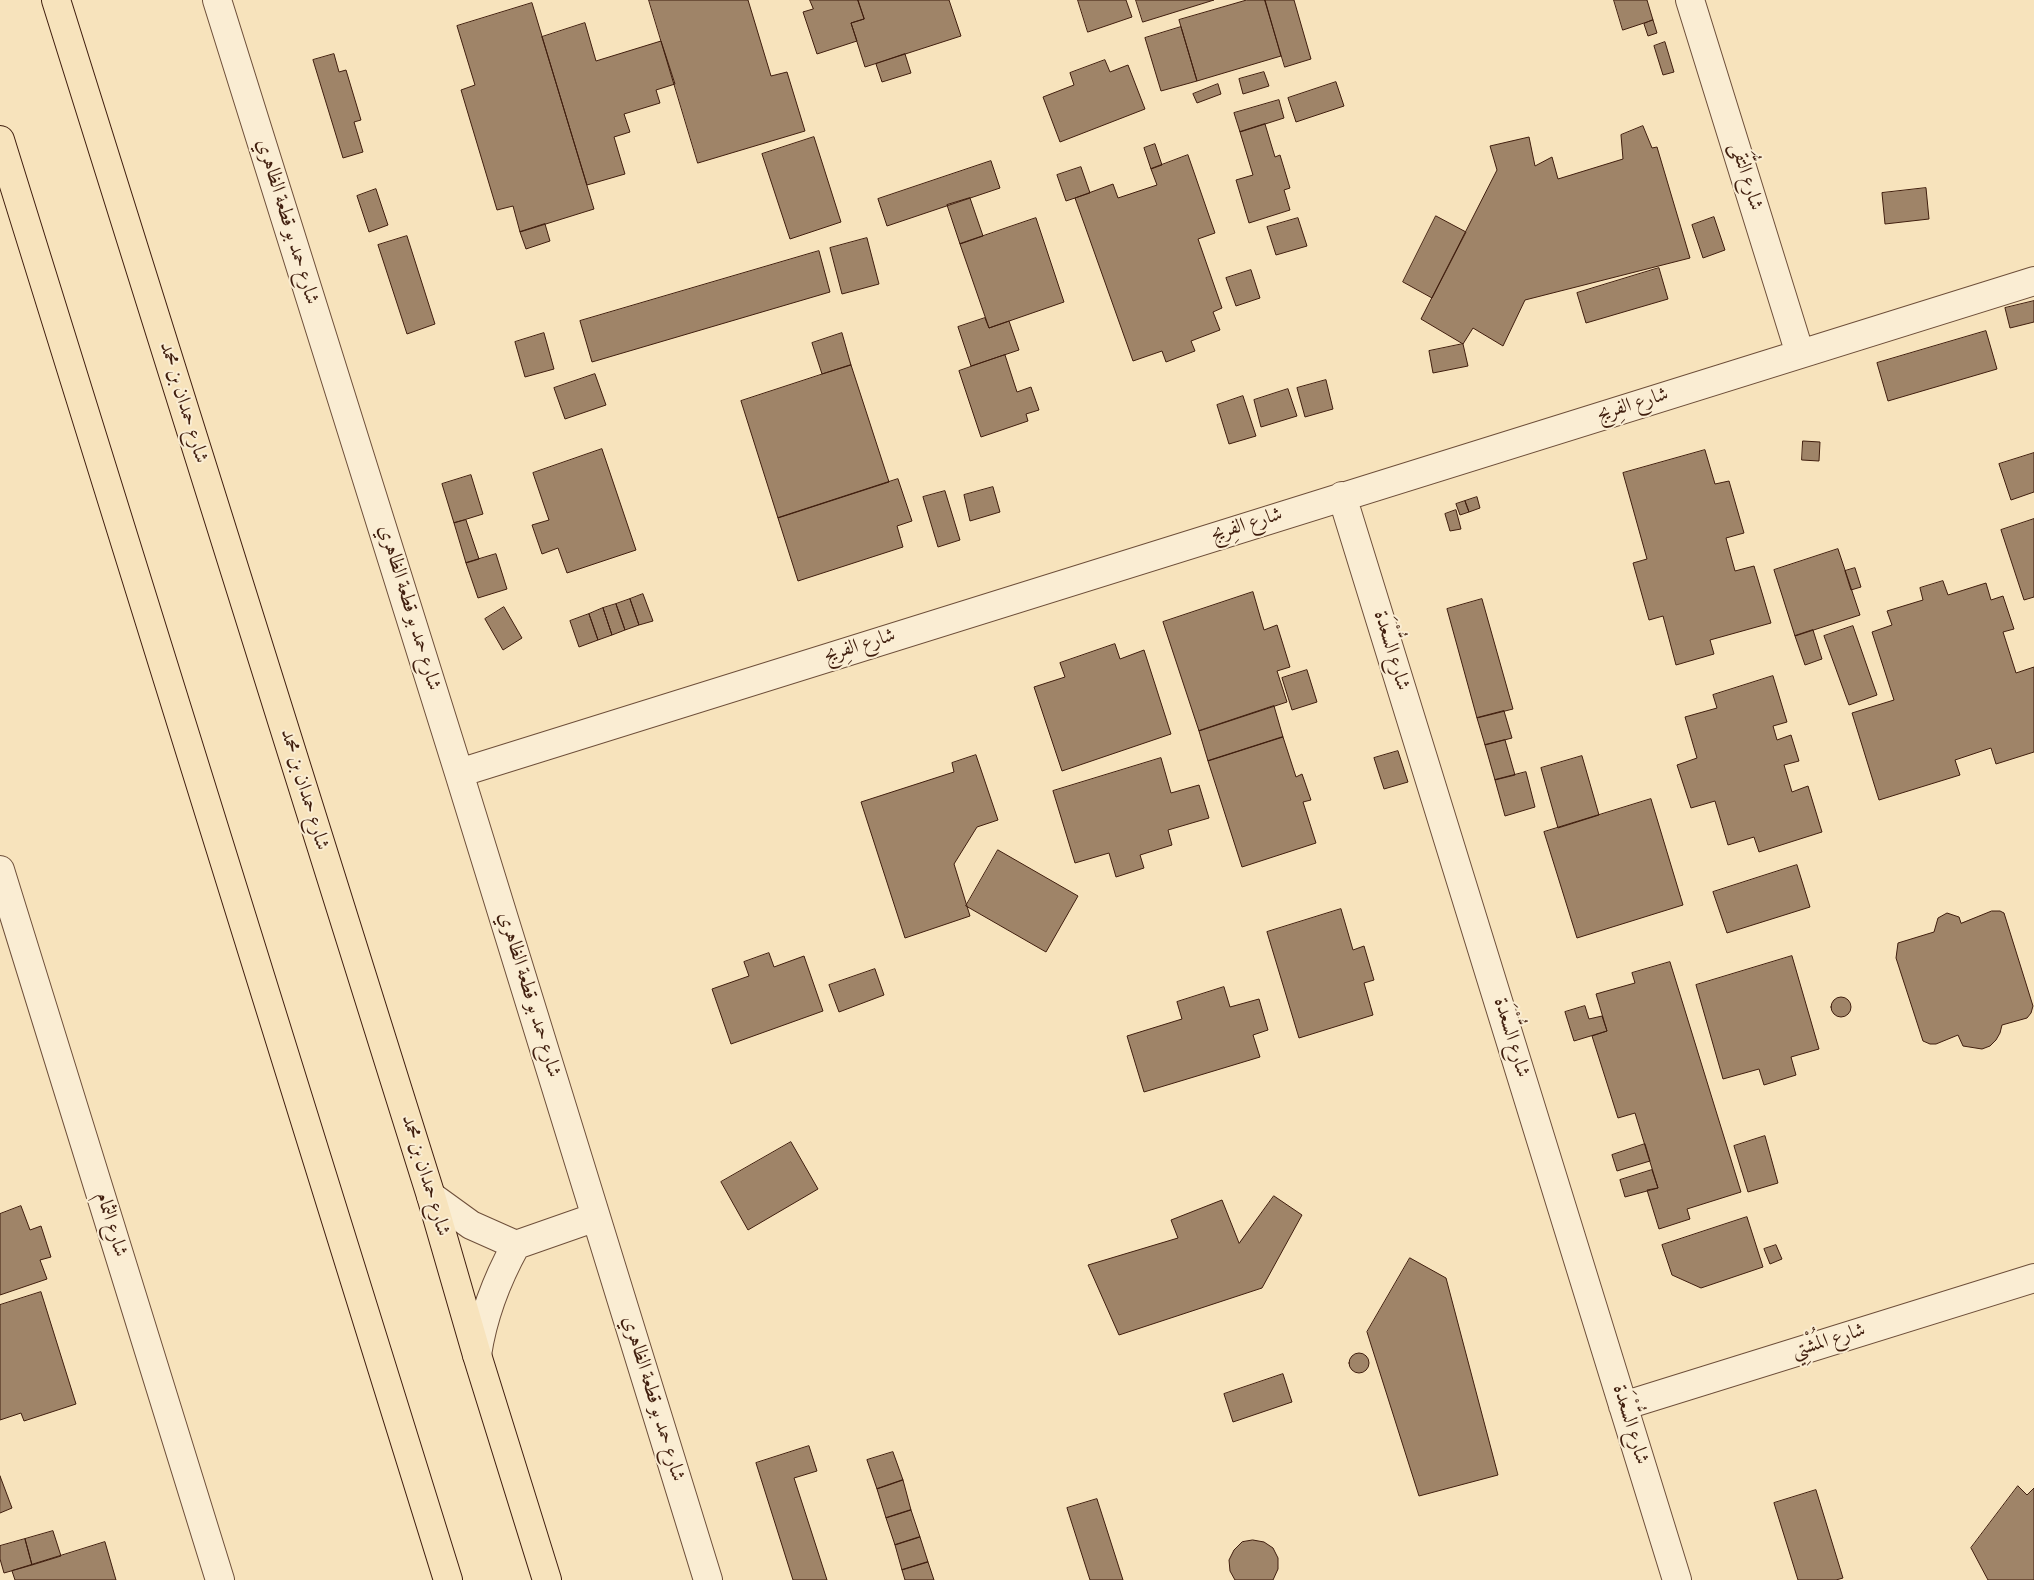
<!DOCTYPE html>
<meta charset="utf-8">
<style>
body{margin:0}
canvas{display:block;background:#f7e3bc}
</style>
<canvas width="2034" height="1580"></canvas>
<script>
const ctx = document.querySelector('canvas').getContext('2d');
ctx.lineJoin = 'round';
function fill(path, color) { ctx.fillStyle = color; ctx.fill(path, 'evenodd'); }
function stroke(path, color, width, dash) { ctx.strokeStyle = color; ctx.lineWidth = width; ctx.lineCap = dash ? 'butt' : 'round'; ctx.setLineDash(dash || []); ctx.stroke(path); }
function write(font, color, halo, rows, align = 'center') {
  ctx.font = font + ' Vollkorn,Amiri,serif'; ctx.lineWidth = 4; ctx.setLineDash([]); ctx.textBaseline = 'middle'; ctx.strokeStyle = halo; ctx.fillStyle = color; for (const [text, x, y, turn = 0] of rows) {
    ctx.save(); ctx.translate(x, y); ctx.rotate((+turn || 0) * Math.PI / 180); ctx.textAlign = isNaN(turn) ? turn : align; if (halo) ctx.strokeText(text, 0, 0); ctx.fillText(text, 0, 0); ctx.restore();
  }
}
const building = new Path2D(`
 M 649,0 L 748,0 L 771,76 L 787,72 L 805,131 L 698,163 Z
 M 810,0 L 858,0 L 864,19 L 851,23 L 857,41 L 817,54 L 803,12 L 813,9 Z
 M 858,0 L 949,0 L 961,36 L 865,67 L 851,23 L 864,19 Z
 M 1078,0 L 1126,0 L 1132,17 L 1088,32 Z
 M 1136,0 L 1214,0 L 1143,22 Z
 M 1247,0 L 1265,0 L 1281,56 L 1197,81 L 1179,20 Z
 M 1265,0 L 1294,0 L 1311,59 L 1285,67 Z
 M 1614,0 L 1647,0 L 1653,20 L 1623,30 Z
 M 532,3 L 594,209 L 520,232 L 513,206 L 497,210 L 461,90 L 475,85 L 457,26 Z
 M 1653,20 L 1657,33 L 1648,36 L 1644,24 Z
 M 585,23 L 596,61 L 661,41 L 675,84 L 656,90 L 660,103 L 624,114 L 630,132 L 614,137 L 625,174 L 587,185 L 542,37 Z
 M 1181,27 L 1197,81 L 1161,91 L 1145,38 Z
 M 1665,42 L 1674,72 L 1663,75 L 1654,46 Z
 M 334,54 L 339,72 L 346,70 L 361,120 L 354,122 L 363,152 L 343,158 L 313,60 Z
 M 905,54 L 911,73 L 882,82 L 876,64 Z
 M 1105,60 L 1110,72 L 1128,65 L 1145,109 L 1060,142 L 1043,97 L 1074,85 L 1070,73 Z
 M 1264,72 L 1269,86 L 1243,94 L 1239,79 Z
 M 1336,82 L 1344,106 L 1296,122 L 1288,98 Z
 M 1218,84 L 1221,94 L 1197,103 L 1193,94 Z
 M 1279,100 L 1284,118 L 1240,132 L 1234,113 Z
 M 1265,124 L 1275,157 L 1280,155 L 1290,188 L 1284,190 L 1290,210 L 1249,223 L 1236,180 L 1253,175 L 1240,132 Z
 M 1643,126 L 1652,148 L 1657,147 L 1690,258 L 1525,300 L 1503,346 L 1473,328 L 1463,344 L 1421,319 L 1497,170 L 1490,146 L 1529,137 L 1535,166 L 1552,157 L 1558,179 L 1623,159 L 1621,135 Z
 M 814,137 L 841,222 L 790,239 L 762,154 Z
 M 1155,144 L 1162,165 L 1151,169 L 1144,148 Z
 M 1188,155 L 1215,233 L 1198,239 L 1222,308 L 1213,312 L 1220,330 L 1191,341 L 1195,351 L 1166,362 L 1162,351 L 1133,361 L 1075,198 L 1113,184 L 1118,198 L 1157,185 L 1151,169 Z
 M 991,161 L 1000,188 L 887,226 L 878,199 Z
 M 1081,167 L 1090,193 L 1066,201 L 1057,175 Z
 M 1926,188 L 1929,219 L 1885,224 L 1882,193 Z
 M 376,189 L 388,225 L 369,232 L 357,196 Z
 M 970,198 L 983,236 L 960,244 L 947,205 Z
 M 1436,216 L 1466,232 L 1432,298 L 1403,282 Z
 M 1714,217 L 1725,250 L 1703,258 L 1692,225 Z
 M 1036,218 L 1064,302 L 989,328 L 960,244 Z
 M 1298,218 L 1307,246 L 1276,255 L 1267,227 Z
 M 545,224 L 550,241 L 526,249 L 520,232 Z
 M 407,236 L 435,324 L 407,334 L 378,245 Z
 M 867,238 L 879,284 L 842,294 L 830,248 Z
 M 819,251 L 830,292 L 592,362 L 580,321 Z
 M 1659,268 L 1668,299 L 1586,323 L 1577,293 Z
 M 1251,270 L 1260,298 L 1236,306 L 1226,278 Z
 M 2034,301 L 2034,322 L 2010,328 L 2005,308 Z
 M 985,318 L 989,328 L 1009,321 L 1019,350 L 971,366 L 958,327 Z
 M 1986,331 L 1997,369 L 1888,401 L 1877,363 Z
 M 544,333 L 554,369 L 525,377 L 515,342 Z
 M 842,333 L 851,365 L 822,374 L 812,343 Z
 M 1463,344 L 1468,366 L 1433,373 L 1429,351 Z
 M 1005,355 L 1017,392 L 1031,387 L 1039,410 L 1026,414 L 1028,421 L 981,437 L 959,371 Z
 M 851,365 L 889,482 L 778,518 L 741,401 Z
 M 595,374 L 606,405 L 565,419 L 554,388 Z
 M 1326,380 L 1333,409 L 1305,417 L 1297,388 Z
 M 1288,389 L 1297,416 L 1261,427 L 1254,400 Z
 M 1243,396 L 1256,436 L 1229,444 L 1217,405 Z
 M 1803,441 L 1820,442 L 1819,461 L 1802,460 Z
 M 602,449 L 636,550 L 567,573 L 558,548 L 542,554 L 532,525 L 549,520 L 533,473 Z
 M 1705,450 L 1715,484 L 1729,481 L 1744,533 L 1726,538 L 1735,571 L 1754,566 L 1771,623 L 1710,640 L 1714,654 L 1676,665 L 1663,616 L 1649,620 L 1633,563 L 1647,559 L 1623,473 Z
 M 2034,453 L 2034,492 L 2011,500 L 1999,464 Z
 M 471,475 L 483,514 L 454,523 L 442,484 Z
 M 898,479 L 912,521 L 897,526 L 903,547 L 798,581 L 778,518 Z
 M 993,487 L 1000,512 L 970,521 L 964,495 Z
 M 945,491 L 960,540 L 938,547 L 923,497 Z
 M 1477,497 L 1480,508 L 1469,512 L 1465,501 Z
 M 1465,501 L 1469,512 L 1460,515 L 1456,504 Z
 M 1456,510 L 1461,529 L 1450,531 L 1445,514 Z
 M 2034,519 L 2034,597 L 2024,600 L 2001,530 Z
 M 466,520 L 479,559 L 466,563 L 454,523 Z
 M 1838,549 L 1860,615 L 1795,636 L 1774,570 Z
 M 496,554 L 507,589 L 478,598 L 466,563 Z
 M 1855,568 L 1861,587 L 1851,590 L 1845,571 Z
 M 1943,581 L 1948,595 L 1986,583 L 1991,600 L 2003,596 L 2014,629 L 2003,632 L 2016,673 L 2034,667 L 2034,752 L 1996,764 L 1991,748 L 1955,760 L 1960,775 L 1879,800 L 1852,713 L 1894,700 L 1872,632 L 1892,625 L 1887,611 L 1923,600 L 1920,588 Z
 M 1253,592 L 1264,630 L 1277,625 L 1290,667 L 1277,671 L 1287,702 L 1199,731 L 1163,622 Z
 M 643,594 L 653,621 L 639,625 L 630,599 Z
 M 630,599 L 639,625 L 625,630 L 616,604 Z
 M 1482,599 L 1513,709 L 1477,718 L 1447,609 Z
 M 616,604 L 625,630 L 612,635 L 603,608 Z
 M 504,607 L 522,638 L 503,650 L 485,619 Z
 M 603,608 L 612,635 L 598,640 L 589,614 Z
 M 589,614 L 598,640 L 579,647 L 570,621 Z
 M 1853,626 L 1877,695 L 1849,705 L 1824,636 Z
 M 1813,630 L 1822,659 L 1805,665 L 1795,636 Z
 M 1115,644 L 1120,659 L 1144,650 L 1171,734 L 1062,771 L 1034,687 L 1065,677 L 1060,663 Z
 M 1307,670 L 1317,702 L 1292,710 L 1282,678 Z
 M 1773,676 L 1787,722 L 1773,726 L 1777,740 L 1791,735 L 1799,761 L 1784,765 L 1792,792 L 1808,786 L 1822,832 L 1759,852 L 1754,837 L 1728,845 L 1715,801 L 1691,808 L 1677,765 L 1697,758 L 1685,717 L 1717,708 L 1713,695 Z
 M 1274,706 L 1283,737 L 1208,761 L 1199,731 Z
 M 1504,711 L 1512,738 L 1485,745 L 1477,718 Z
 M 1283,737 L 1296,777 L 1302,774 L 1311,800 L 1303,802 L 1316,843 L 1242,867 L 1208,761 Z
 M 1505,740 L 1515,775 L 1495,780 L 1485,745 Z
 M 1398,751 L 1408,782 L 1384,789 L 1374,758 Z
 M 976,755 L 998,820 L 977,827 L 954,864 L 970,916 L 905,938 L 861,802 L 954,772 L 952,763 Z
 M 1582,756 L 1599,815 L 1558,828 L 1541,768 Z
 M 1161,758 L 1171,793 L 1199,785 L 1209,818 L 1168,830 L 1172,845 L 1140,855 L 1144,868 L 1116,877 L 1109,853 L 1075,863 L 1053,791 Z
 M 1526,772 L 1535,807 L 1505,816 L 1495,780 Z
 M 1651,799 L 1683,905 L 1577,938 L 1544,832 Z
 M 998,850 L 1078,896 L 1046,952 L 966,906 Z
 M 1797,865 L 1810,907 L 1727,933 L 1713,892 Z
 M 1341,909 L 1353,950 L 1364,946 L 1374,980 L 1364,983 L 1373,1015 L 1299,1038 L 1267,932 Z
 M 1992,911 L 2000,911 L 2004,913 L 2033,1006 L 2031,1013 L 2027,1018 L 2002,1025 L 2000,1033 L 1996,1040 L 1990,1046 L 1982,1049 L 1963,1046 L 1958,1035 L 1936,1044 L 1930,1044 L 1923,1041 L 1896,958 L 1898,943 L 1934,932 L 1938,918 L 1947,913 L 1959,917 L 1961,923 Z
 M 769,953 L 774,967 L 804,956 L 823,1011 L 731,1044 L 712,989 L 749,976 L 744,962 Z
 M 1792,956 L 1819,1049 L 1791,1057 L 1796,1075 L 1764,1085 L 1759,1069 L 1723,1079 L 1696,985 Z
 M 1670,962 L 1741,1192 L 1687,1209 L 1690,1219 L 1659,1229 L 1647,1190 L 1658,1188 L 1635,1113 L 1618,1118 L 1592,1036 L 1607,1031 L 1596,994 L 1635,983 L 1632,973 Z
 M 875,969 L 884,995 L 839,1012 L 829,985 Z
 M 1224,987 L 1230,1007 L 1259,999 L 1268,1030 L 1253,1035 L 1260,1057 L 1144,1092 L 1127,1036 L 1182,1019 L 1177,1002 Z
 M1831 1007a10 10 0 1 1 20 0a10 10 0 1 1-20 0Z
 M 1585,1006 L 1589,1019 L 1602,1016 L 1607,1031 L 1574,1041 L 1565,1012 Z
 M 1765,1136 L 1778,1183 L 1748,1192 L 1734,1146 Z
 M 791,1142 L 818,1189 L 748,1230 L 721,1182 Z
 M 1645,1144 L 1650,1161 L 1617,1171 L 1612,1155 Z
 M 1652,1170 L 1658,1188 L 1625,1197 L 1620,1180 Z
 M 1274,1196 L 1302,1215 L 1262,1288 L 1119,1335 L 1088,1265 L 1178,1238 L 1171,1220 L 1222,1200 L 1239,1243 Z
 M 21,1206 L 30,1230 L 41,1226 L 51,1257 L 40,1260 L 47,1279 L 0,1295 L 0,1214 Z
 M 1747,1217 L 1763,1267 L 1701,1288 L 1672,1275 L 1662,1245 Z
 M 1776,1245 L 1782,1259 L 1770,1264 L 1764,1249 Z
 M 1410,1258 L 1446,1278 L 1498,1475 L 1419,1496 L 1367,1332 Z
 M 41,1292 L 76,1404 L 24,1421 L 21,1413 L 0,1420 L 0,1305 Z
 M1349 1363a10 10 0 1 1 20 0a10 10 0 1 1-20 0Z
 M 1283,1374 L 1292,1402 L 1233,1422 L 1224,1394 Z
 M 809,1446 L 817,1471 L 794,1478 L 827,1580 L 793,1580 L 756,1463 Z
 M 893,1452 L 903,1480 L 877,1489 L 867,1460 Z
 M 0,1476 L 12,1508 L 0,1513 Z
 M 903,1480 L 911,1510 L 886,1518 L 877,1489 Z
 M 2018,1486 L 2027,1495 L 2034,1488 L 2034,1580 L 1988,1580 L 1971,1548 Z
 M 1816,1490 L 1843,1578 L 1836,1580 L 1798,1580 L 1774,1503 Z
 M 1097,1499 L 1123,1580 L 1090,1580 L 1067,1508 Z
 M 911,1510 L 920,1537 L 895,1545 L 886,1518 Z
 M 53,1531 L 61,1556 L 32,1565 L 25,1539 Z
 M 920,1537 L 928,1562 L 902,1570 L 895,1545 Z
 M 25,1539 L 32,1565 L 4,1573 L 0,1559 L 0,1546 Z
 M 1253,1540 L 1264,1542 L 1273,1548 L 1278,1558 L 1278,1569 L 1273,1580 L 1235,1580 L 1230,1571 L 1229,1560 L 1234,1550 L 1242,1542 Z
 M 105,1542 L 116,1580 L 15,1580 L 12,1571 Z
 M 928,1562 L 934,1580 L 905,1580 L 902,1570 Z`);
fill(building, '#9f8468');
stroke(building, '#401e0e', 1);
const minor = new Path2D(`
 M 217,0 L 459,773 L 708,1580
 M 1690,0 L 1800,354
 M 1342,496 L 1677,1580
 M 459,773 L 2034,281
 M 0,870 L 220,1580
 M 431,1196 L 471,1225 L 516,1245
 M 477,1355 C 483,1315 496,1281 516,1245 L 596,1217
 M 1623,1406 L 2034,1278`);
const primary = new Path2D(`
 M 56,0 L 431,1196 L 477,1355 L 547,1580
 M 0,140 L 448,1580`);
stroke(minor, '#6e4f3a', 30);
stroke(primary, '#401e0e', 30);
stroke(minor, '#faedd3', 28);
stroke(primary, '#f7e3bc', 28);
write('20px', '#401e0e', '#faedd3', [
 ["شارع التُّقَى",1745,177,73],
 ["شارع حمد بو قطعة الظاهري",286,222,73],
 ["شارع حمدان بن محمد",182,403,73],
 ["شارع الفِريج",1633,406,-17],
 ["شارع الفِريج",1247,526,-17],
 ["شارع حمد بو قطعة الظاهري",408,608,73],
 ["شارع الفِريج",860,647,-17],
 ["شارع السُّعْدَة",1390,651,73],
 ["شارع حمدان بن محمد",303,790,73],
 ["شارع حمد بو قطعة الظاهري",528,995,73],
 ["شارع السُّعْدَة",1510,1038,73],
 ["شارع حمدان بن محمد",424,1176,73],
 ["شارع الثمام",110,1225,73],
 ["شارع المُشْتِي",1829,1342,-17],
 ["شارع حمد بو قطعة الظاهري",652,1399,73],
 ["شارع السُّعْدَة",1629,1425,73]
]);
</script>
